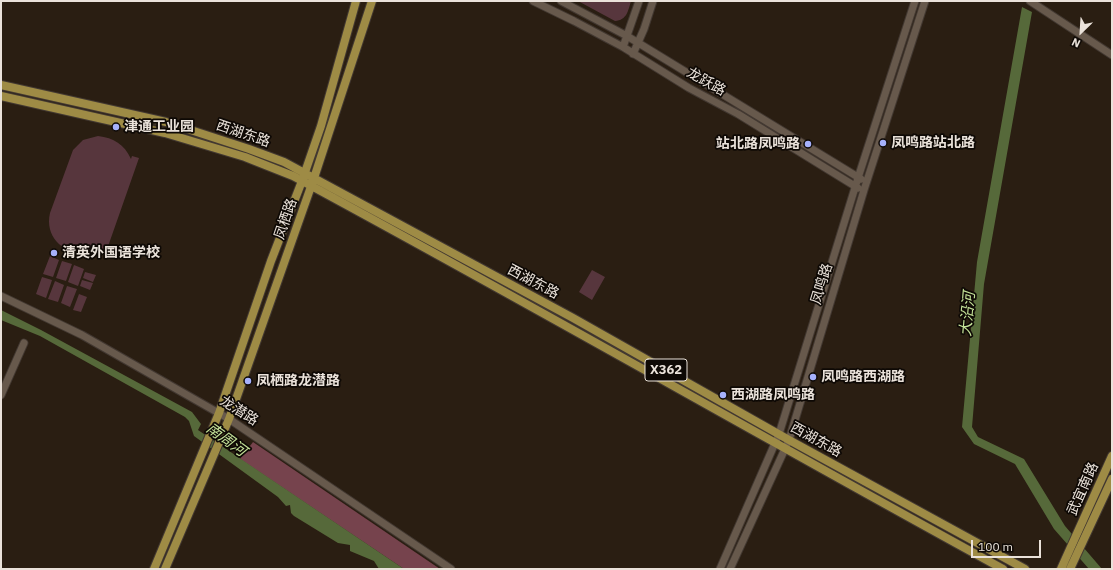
<!DOCTYPE html>
<meta charset="utf-8">
<style>
body{margin:0}
#map{position:relative;width:1113px;height:570px;overflow:hidden;background:#2a1e12;font-family:"IBM Plex Sans",sans-serif}
canvas{display:block}
.frame{position:absolute;inset:0;border:2px solid #eae2da;pointer-events:none}
.north{position:absolute;left:1061px;top:12px;width:40px;height:40px;-webkit-text-stroke:3px #0e0905;paint-order:stroke;rotate:205deg;font-size:11px;font-weight:700;line-height:16px;text-align:center;color:#eae2da}
.north::after{content:'';display:block;margin:auto;width:14px;height:18px;background:#eae2da;clip-path:polygon(50% 0,100% 100%,50% 72%,0 100%)}
.scale{position:absolute;left:971px;top:540px;width:70px;height:18px;box-sizing:border-box;border:2px solid #eae2da;border-top:0;padding-left:5px;font-size:12px;line-height:14px;white-space:nowrap;color:#eae2da;-webkit-text-stroke:3px #0e0905;paint-order:stroke}
</style>
<div id="map">
<canvas width="1113" height="570"></canvas>
<div class="frame"></div>
<div class="north">N</div>
<div class="scale">100 m</div>
</div>
<script>
const ctx = document.querySelector('canvas').getContext('2d');
ctx.lineJoin = 'round';
function fill(path, color) { ctx.fillStyle = color; ctx.fill(path, 'evenodd'); }
function stroke(path, color, width, dash) { ctx.strokeStyle = color; ctx.lineWidth = width; ctx.lineCap = dash ? 'butt' : 'round'; ctx.setLineDash(dash || []); ctx.stroke(path); }
function write(font, color, halo, rows, align = 'center') {
  ctx.font = font + ' "IBM Plex Sans","Noto Sans SC",sans-serif'; ctx.lineWidth = 3.5; ctx.setLineDash([]); ctx.textBaseline = 'middle'; ctx.strokeStyle = halo; ctx.fillStyle = color; for (const [text, x, y, turn = 0] of rows) {
    ctx.save(); ctx.translate(x, y); ctx.rotate((+turn || 0) * Math.PI / 180); ctx.textAlign = isNaN(turn) ? turn : align; if (halo) ctx.strokeText(text, 0, 0); ctx.fillText(text, 0, 0); ctx.restore();
  }
}
fill(new Path2D(`
 M 578,1 L 631,1 C 628,11 627,20 615,21 Z
 M 98,136 C 114,138 124,144 131,159 L 132,156 L 139,158 L 105,255 L 98,253 L 99,248 C 75,262 43,243 50,213 L 73,150 L 83,140 Z
 M 50,256 L 59,260 L 53,277 L 43,274 Z
 M 62,261 L 72,264 L 66,281 L 56,278 Z
 M 74,265 L 84,269 L 78,286 L 68,282 Z
 M 592,270 L 605,277 L 592,300 L 579,292 Z
 M 85,272 L 96,275 L 93,282 L 83,278 Z
 M 42,277 L 52,280 L 46,298 L 36,294 Z
 M 82,280 L 93,283 L 90,290 L 80,286 Z
 M 55,281 L 64,285 L 58,302 L 48,299 Z
 M 67,286 L 77,289 L 70,307 L 61,303 Z
 M 79,294 L 87,297 L 81,312 L 73,310 Z`), '#57363d');
fill(new Path2D(`
 M 253,442 L 440,569 L 404,569 L 240,459 Z`), '#76434d');
fill(new Path2D(`
 M 1022,7 L 1032,12 L 984,284 L 972,427 L 978,437 L 1024,459 L 1065,526 L 1102,569 L 1089,569 L 1054,529 L 1015,464 L 974,444 L 962,427 L 977,262 Z
 M 1,310 L 41,330 L 192,412 L 201,424 L 198,430 L 404,569 L 379,569 L 374,561 L 350,551 L 350,545 L 338,543 L 294,516 L 291,513 L 290,505 L 286,506 L 278,497 L 194,436 L 189,421 L 185,417 L 40,336 L 1,320 Z`), '#56693a');
const minor = new Path2D(`
 M 533,1 L 574,21 L 623,47 L 689,88 L 738,114 L 858,188
 M 561,1 L 627,36 L 861,179
 M 1030,1 L 1112,55
 M 623,47 L 639,1
 M 633,54 L 644,29 L 653,1
 M 1,296 L 82,335 L 229,419 L 451,569
 M 1,395 L 24,343
 M 720,569 L 779,434 L 858,178 L 915,1
 M 730,569 L 789,440 L 864,190 L 925,1`);
const major = new Path2D(`
 M 1,85 L 166,122 L 249,149 L 284,162 L 573,318 L 789,440 L 1025,569
 M 1,96 L 165,133 L 245,157 L 293,176 C 531,304 765,439 1003,569
 M 154,569 L 219,413 L 271,261 L 302,181 L 321,126 L 356,1
 M 165,569 L 229,419 L 314,178 L 372,1
 M 1061,569 L 1112,456
 M 1070,569 L 1112,479`);
stroke(minor, '#423831', 9);
stroke(major, '#423831', 10);
stroke(minor, '#67594c', 7);
stroke(major, '#9e8b45', 8);
for (const [x, y, r, color] of [
 [116,127,4,"#a6b1fc"],
 [883,143,4,"#a6b1fc"],
 [808,144,4,"#a6b1fc"],
 [54,253,4,"#a6b1fc"],
 [813,377,4,"#a6b1fc"],
 [248,381,4,"#a6b1fc"],
 [723,395,4,"#a6b1fc"]
]) { const dot = new Path2D(); dot.arc(x, y, r, 0, 2 * Math.PI); ctx.fillStyle = color; ctx.fill(dot); stroke(dot, '#0e0905', 1.5); }
for (const [x, y, w] of [
 [666,370,42]
]) { const box = new Path2D(); box.roundRect(x - w / 2, y - 11, w, 22, 3); ctx.fillStyle = '#0e0905'; ctx.fill(box); stroke(box, '#eae2da', 1); }
write('bold 13px', '#eae2da', null, [
 ["X362",666,370]
]);
write('14px', '#eae2da', '#0e0905', [
 ["龙跃路",706,82,29],
 ["西湖东路",243,134,19],
 ["凤栖路",286,219,-71],
 ["西湖东路",533,282,28],
 ["凤鸣路",822,284,-73],
 ["龙潜路",239,411,32],
 ["西湖东路",816,440,29],
 ["武宜南路",1083,489,-66]
]);
write('bold 14px', '#eae2da', '#0e0905', [
 ["津通工业园",124,127],
 ["凤鸣路站北路",891,143],
 ["站北路凤鸣路",800,144,"right"],
 ["清英外国语学校",62,253],
 ["凤鸣路西湖路",821,377],
 ["凤栖路龙潜路",256,381],
 ["西湖路凤鸣路",731,395]
], 'left');
write('italic 15px', '#c6e49a', '#0e0905', [
 ["大沿河",968,314,-85],
 ["南周河",226,440,36]
]);
</script>
